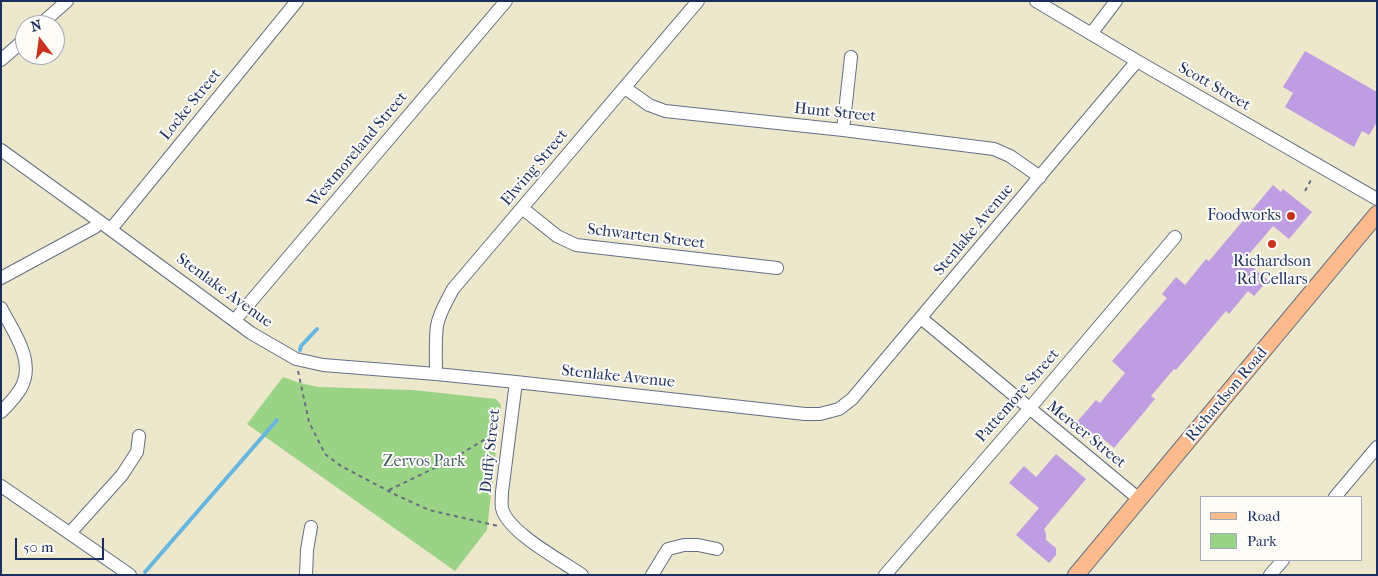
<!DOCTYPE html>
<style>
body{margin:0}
#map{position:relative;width:1378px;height:576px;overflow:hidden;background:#ede7cb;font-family:"IM FELL French Canon",serif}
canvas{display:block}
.frame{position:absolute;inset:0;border:2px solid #1b2f5e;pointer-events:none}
.legend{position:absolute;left:1200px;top:496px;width:162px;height:65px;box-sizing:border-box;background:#fdfcf7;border:1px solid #a3aaba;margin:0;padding:6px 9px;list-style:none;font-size:15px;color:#1b2f5e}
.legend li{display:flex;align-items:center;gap:10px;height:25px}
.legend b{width:25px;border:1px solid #a3aaba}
.north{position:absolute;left:15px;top:15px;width:50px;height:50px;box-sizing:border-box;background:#fdfcf7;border:1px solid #a3aaba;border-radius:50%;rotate:345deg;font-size:14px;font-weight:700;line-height:20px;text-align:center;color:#1b2f5e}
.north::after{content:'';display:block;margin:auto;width:18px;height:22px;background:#c8321e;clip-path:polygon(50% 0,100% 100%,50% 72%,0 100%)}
.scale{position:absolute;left:15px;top:538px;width:89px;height:22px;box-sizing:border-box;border:2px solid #1b2f5e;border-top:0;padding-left:6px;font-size:15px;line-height:18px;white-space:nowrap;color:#1b2f5e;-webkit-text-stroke:4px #fdfcf7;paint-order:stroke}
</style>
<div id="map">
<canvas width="1378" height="576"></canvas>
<div class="frame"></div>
<ul class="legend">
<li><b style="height:6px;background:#fbbb8c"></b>Road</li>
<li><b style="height:14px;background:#9ad386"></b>Park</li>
</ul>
<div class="north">N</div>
<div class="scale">50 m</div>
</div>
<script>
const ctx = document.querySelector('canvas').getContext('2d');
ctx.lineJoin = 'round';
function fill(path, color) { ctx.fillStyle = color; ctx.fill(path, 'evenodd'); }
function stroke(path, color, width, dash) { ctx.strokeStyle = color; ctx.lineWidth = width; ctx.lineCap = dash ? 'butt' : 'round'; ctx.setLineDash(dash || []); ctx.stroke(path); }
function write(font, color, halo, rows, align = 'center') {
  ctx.font = font + ' "IM FELL French Canon",serif'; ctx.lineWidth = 4; ctx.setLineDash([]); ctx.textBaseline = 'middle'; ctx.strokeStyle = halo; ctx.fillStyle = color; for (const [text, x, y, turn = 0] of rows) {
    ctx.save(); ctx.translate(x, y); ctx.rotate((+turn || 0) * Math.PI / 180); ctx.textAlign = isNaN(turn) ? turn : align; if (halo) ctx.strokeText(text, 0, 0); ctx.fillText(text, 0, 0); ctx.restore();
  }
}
fill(new Path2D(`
 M 283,377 L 300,383 L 318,387 L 413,390 L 496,399 L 501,405 L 487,530 L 455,571 L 247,424 Z`), '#9ad386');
stroke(new Path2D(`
 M 300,350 L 301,346 L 317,329
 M 145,572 L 277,420`), '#65b6e0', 4);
fill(new Path2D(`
 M 1305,51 L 1377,92 L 1377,122 L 1369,135 L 1362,131 L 1354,147 L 1285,107 L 1293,93 L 1283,87 Z
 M 1273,185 L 1281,192 L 1283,189 L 1312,212 L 1289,239 L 1273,226 L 1244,260 L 1268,280 L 1254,296 L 1248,291 L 1229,314 L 1226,311 L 1176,370 L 1174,369 L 1151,396 L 1155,399 L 1114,448 L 1101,437 L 1099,439 L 1086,428 L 1084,430 L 1076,423 L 1096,400 L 1100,403 L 1125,373 L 1112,361 L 1167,298 L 1162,294 L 1176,277 L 1185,285 L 1206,259 L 1209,261 Z
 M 1056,454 L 1086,479 L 1044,529 L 1046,534 L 1046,540 L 1056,548 L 1056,555 L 1049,563 L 1016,535 L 1039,508 L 1009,483 L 1024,466 L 1036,477 Z`), '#be9de3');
const minor = new Path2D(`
 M 1036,1 L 1137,61 L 1377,199
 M 40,25 L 67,1
 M 1091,34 L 1116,1
 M 1,60 L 25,39
 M 625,88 L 649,105 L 665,111 L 843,130 L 994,149 L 1010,156 L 1040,177
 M 843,130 L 851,57
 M 1,150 L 99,221 L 251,333 L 296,359 L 323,365 L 436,374 L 516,382 L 805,414 L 820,414 L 839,409 L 852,399 L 1137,61
 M 522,208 L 557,236 L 576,245 L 777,268
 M 111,229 L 297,1
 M 1,278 L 95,227 L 99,221
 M 1,308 C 13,331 36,361 21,388 C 16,397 8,405 1,412
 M 921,318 L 1139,499
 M 235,320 L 506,1
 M 436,374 C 436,358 435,341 437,326 C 439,313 447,301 453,289 L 698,1
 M 516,382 L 502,492 C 502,497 501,503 502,508 C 507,532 562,561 582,575
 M 1,486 L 130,575
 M 1335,497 L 1377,447
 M 70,533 L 122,475 L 137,452 L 139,436
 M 306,575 L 307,550 L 311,527
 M 652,575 L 668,549 L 684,545 L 698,545 L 717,549
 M 885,575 L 1029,409 L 1175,237
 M 1270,575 L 1283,560`);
const major = new Path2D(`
 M 1076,575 L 1377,214`);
stroke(minor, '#646f84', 14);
stroke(major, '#646f84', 18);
stroke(new Path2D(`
 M 1305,191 L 1312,178
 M 298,371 L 309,422 L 325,454 L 341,466 L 396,495 L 429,510 L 498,526
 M 389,490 L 449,461 L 497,432`), '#646f84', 2, [4, 4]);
stroke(minor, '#fff', 12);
stroke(major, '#fbbb8c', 16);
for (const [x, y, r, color] of [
 [1291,216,5,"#c8321e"],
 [1272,244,5,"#c8321e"]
]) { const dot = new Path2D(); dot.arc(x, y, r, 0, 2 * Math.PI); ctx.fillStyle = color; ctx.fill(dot); stroke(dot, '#fdfcf7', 2); }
write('16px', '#1b2f5e', '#fdfcf7', [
 ["Scott Street",1214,87,30],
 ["Locke Street",191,105,-51],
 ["Hunt Street",835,113,6],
 ["Westmoreland Street",358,150,-50],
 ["Elwing Street",535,168,-50],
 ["Stenlake Avenue",974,230,-50],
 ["Schwarten Street",646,237,7],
 ["Stenlake Avenue",224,291,36],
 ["Stenlake Avenue",618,377,6],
 ["Richardson Road",1227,395,-50],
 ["Pattemore Street",1018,396,-49],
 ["Mercer Street",1086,435,39],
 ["Duffy Street",491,451,-84]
]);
write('16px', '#1b2f5e', '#fdfcf7', [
 ["Foodworks",1281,216],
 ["Richardson",1272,262,"center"],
 ["Rd Cellars",1272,280,"center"]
], 'right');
write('16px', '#41606a', '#fdfcf7', [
 ["Zervos Park",424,462]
]);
</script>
